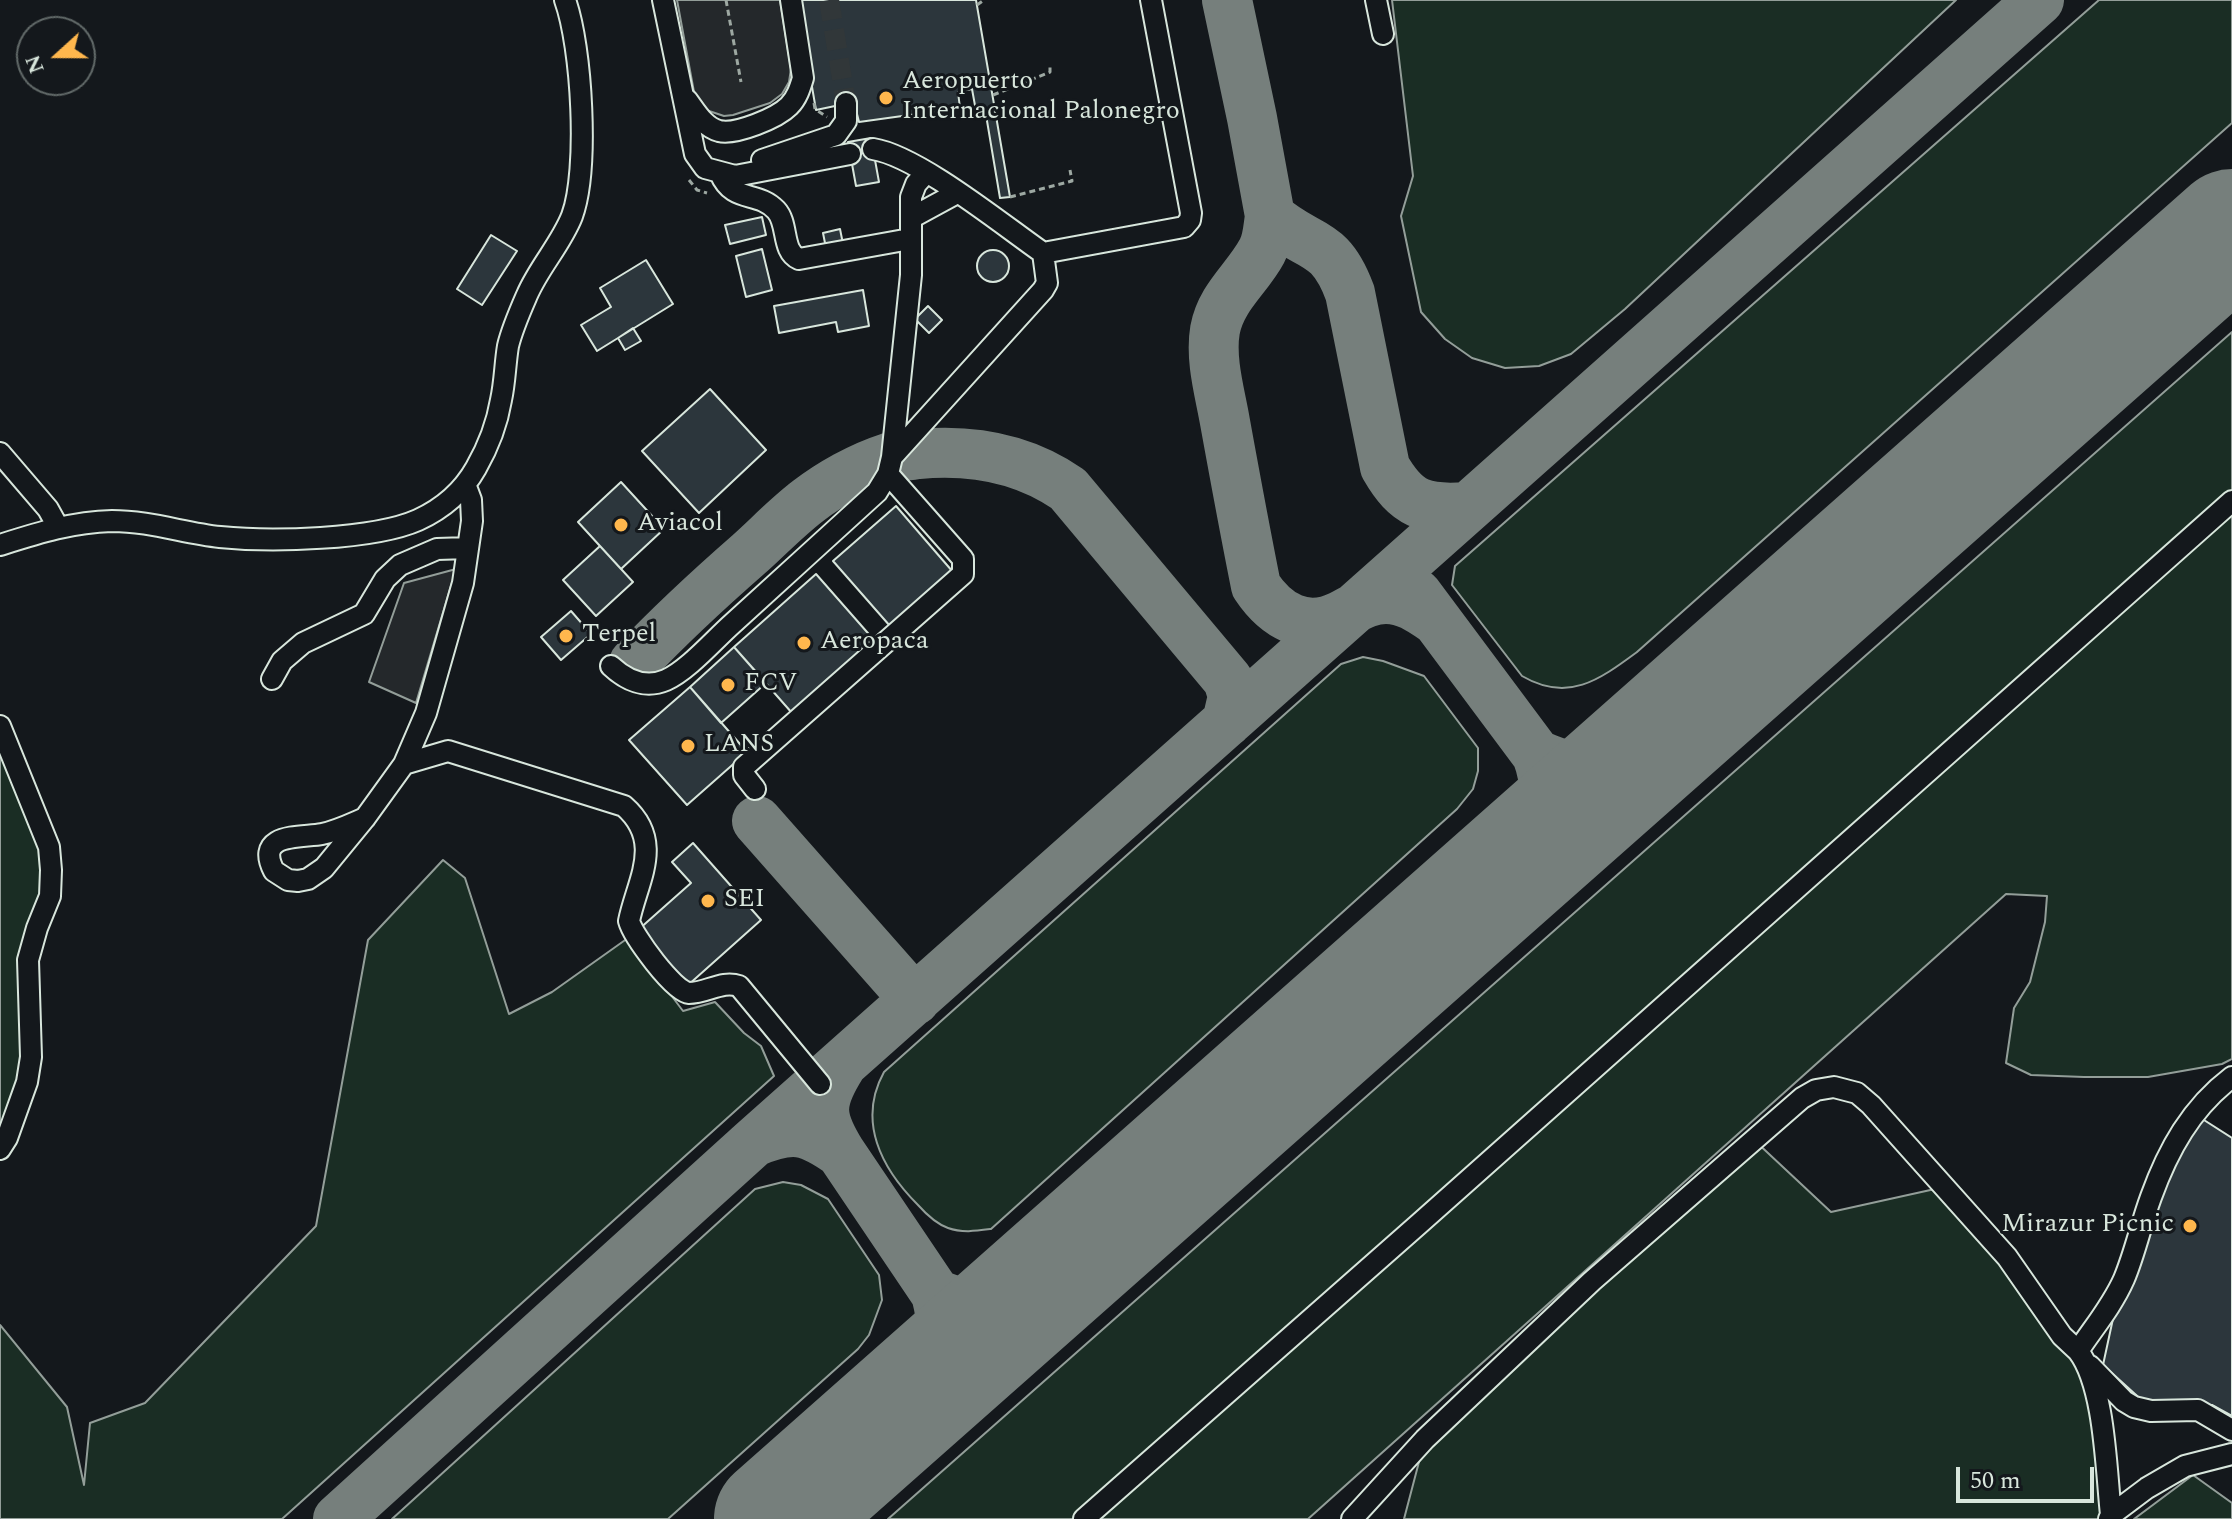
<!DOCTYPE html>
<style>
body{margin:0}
#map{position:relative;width:2232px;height:1519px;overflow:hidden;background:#14181c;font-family:Spectral,serif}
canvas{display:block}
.north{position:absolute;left:16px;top:16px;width:80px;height:80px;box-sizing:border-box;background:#14181c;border:2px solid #626a69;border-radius:50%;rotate:249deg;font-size:22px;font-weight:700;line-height:32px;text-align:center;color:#d8e6dc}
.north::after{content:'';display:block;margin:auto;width:28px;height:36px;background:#ffb74d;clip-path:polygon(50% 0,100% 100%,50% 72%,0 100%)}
.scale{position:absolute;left:1956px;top:1467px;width:138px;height:36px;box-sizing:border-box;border:4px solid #d8e6dc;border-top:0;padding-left:10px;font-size:24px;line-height:28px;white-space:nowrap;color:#d8e6dc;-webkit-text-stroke:6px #14181c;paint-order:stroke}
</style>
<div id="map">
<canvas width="2232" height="1519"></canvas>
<div class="north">N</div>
<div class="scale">50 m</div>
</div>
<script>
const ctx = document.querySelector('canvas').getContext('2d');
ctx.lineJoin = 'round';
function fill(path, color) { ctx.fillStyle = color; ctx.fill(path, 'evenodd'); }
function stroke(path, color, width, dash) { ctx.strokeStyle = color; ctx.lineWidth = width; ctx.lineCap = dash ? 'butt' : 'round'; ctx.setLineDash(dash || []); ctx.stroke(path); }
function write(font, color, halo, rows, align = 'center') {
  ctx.font = font + ' Spectral,serif'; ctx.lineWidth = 6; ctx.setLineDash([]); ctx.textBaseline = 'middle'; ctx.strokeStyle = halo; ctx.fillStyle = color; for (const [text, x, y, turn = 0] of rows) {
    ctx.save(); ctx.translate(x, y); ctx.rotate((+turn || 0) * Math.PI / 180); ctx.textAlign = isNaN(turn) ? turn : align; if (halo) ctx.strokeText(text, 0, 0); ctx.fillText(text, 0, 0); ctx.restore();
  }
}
const green = new Path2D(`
 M 1392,0 L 1956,0 L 1625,309 L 1571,354 L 1539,366 L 1505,368 L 1472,358 L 1445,339 L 1421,312 L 1401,216 L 1413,176 Z
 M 2099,0 L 2232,0 L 2232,123 L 1637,652 C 1599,680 1568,703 1522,676 L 1452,585 L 1455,566 Z
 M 2232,332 L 2232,1059 L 2222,1064 L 2148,1077 L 2084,1077 L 2031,1075 L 2006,1063 L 2014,1008 L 2030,982 L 2045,922 L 2047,896 L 2006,894 L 1308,1519 L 888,1519 Z
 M 1363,657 L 1383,661 L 1424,676 L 1478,748 L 1478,771 L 1473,789 L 1457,809 L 991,1229 C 976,1231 962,1233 948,1228 C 937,1224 926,1214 918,1205 C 881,1168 857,1121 884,1072 L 1341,664 Z
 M 0,721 L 48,848 L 36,928 L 32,1029 L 0,1152 Z
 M 443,860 L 465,878 L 509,1014 L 552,992 L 628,938 L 683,1011 L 715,1002 L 744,1033 L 761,1046 L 774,1076 L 282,1519 L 0,1519 L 0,1325 L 67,1407 L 84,1485 L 90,1423 L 145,1403 L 316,1226 L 368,940 Z
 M 1753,1139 L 1831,1212 L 1944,1187 L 2088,1365 L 2109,1519 L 1404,1519 L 1425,1439 Z
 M 783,1182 L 801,1185 L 828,1199 L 879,1275 L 882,1300 L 869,1335 L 858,1349 L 668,1519 L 392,1519 L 755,1189 Z
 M 2193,1475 L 2232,1503 L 2232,1519 L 2134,1519 Z`);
fill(green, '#1a2d24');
stroke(green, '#939e99', 2);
const parking = new Path2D(`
 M 677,0 L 780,0 L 791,69 L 789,82 L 782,94 L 770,103 L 733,115 L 724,116 L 706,110 L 694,92 Z
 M 456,569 L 416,703 L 369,682 L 404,583 Z`);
fill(parking, '#24282b');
stroke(parking, '#939e99', 2);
stroke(new Path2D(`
 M 1227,0 L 1252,118 L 1270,216 C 1307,250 1329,236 1350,293 L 1385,467 C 1407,505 1424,510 1467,507
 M 1270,216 C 1268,228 1268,240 1262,251 C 1247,279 1221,297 1215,330 C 1210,360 1220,393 1225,422 C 1235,477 1245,531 1256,586 C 1276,616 1305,633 1340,616 C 1356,608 1368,599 1386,599 C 1406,599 1421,610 1437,621
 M 1417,594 L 1537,755
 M 634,663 C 670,625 709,589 749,554 C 768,537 787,517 808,501 C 830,484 860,467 888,458 C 897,456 908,456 918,454 C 972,449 1023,458 1068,489 L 1228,680 L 1233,696 L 1227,722
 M 757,821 L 915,1000
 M 1526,857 C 1544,821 1551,793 1537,755 C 1549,759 1563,766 1574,766 C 1611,768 1641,748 1670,729
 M 754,1142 C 793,1126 807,1129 841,1153 C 819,1117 818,1103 841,1066
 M 841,1153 L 936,1294
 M 927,1384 C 944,1347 946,1334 936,1294 C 969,1307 991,1314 1025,1300
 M 338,1519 L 754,1142 L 2039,0`), '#767f7c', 50);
stroke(new Path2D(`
 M 776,1519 L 2232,231`), '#767f7c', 124);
const building = new Path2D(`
 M 797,0 L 976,0 L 1010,197 L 1000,198 L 985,109 L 976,111 L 972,89 L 958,92 L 960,108 L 859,122 L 854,102 L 816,110 Z
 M 871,138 L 879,182 L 856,186 L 848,142 Z
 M 762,217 L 766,235 L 730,244 L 725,225 Z
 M 840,229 L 843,244 L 826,248 L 823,233 Z
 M 491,235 L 517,251 L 482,305 L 457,289 Z
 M 762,249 L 772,290 L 746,297 L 736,256 Z
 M977 266a16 16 0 1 1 32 0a16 16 0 1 1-32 0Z
 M 646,260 L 673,304 L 597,351 L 581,325 L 611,307 L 600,288 Z
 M 863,290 L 869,326 L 838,332 L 836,322 L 779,333 L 774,306 Z
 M 928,306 L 942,320 L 929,333 L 915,319 Z
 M 633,328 L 641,341 L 625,350 L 618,338 Z
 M 710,389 L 766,450 L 699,513 L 642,451 Z
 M 621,482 L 664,529 L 621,569 L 578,522 Z
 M 896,506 L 953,572 L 890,626 L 833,561 Z
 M 600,546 L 633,582 L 596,616 L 563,580 Z
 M 816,574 L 874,640 L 792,713 L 734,647 Z
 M 571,611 L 591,634 L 561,660 L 541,637 Z
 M 734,647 L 766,683 L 721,723 L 690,687 Z
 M 690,687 L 747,752 L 687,805 L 629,740 Z
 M 693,843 L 761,920 L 687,986 L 638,930 L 691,883 L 672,862 Z
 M 2193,1113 L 2232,1138 L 2232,1416 L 2212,1405 L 2146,1404 L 2103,1365 L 2114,1314 Z`);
fill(building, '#2c363c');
stroke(building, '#d8e6dc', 2);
stroke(new Path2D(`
 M 829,0 L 846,103`), '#313739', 20, [20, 10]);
const minor = new Path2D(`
 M 663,0 L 695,154 L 705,168 L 735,176 L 850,154
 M 1376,0 L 1383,34
 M 687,100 C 696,112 704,127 719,131 C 736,135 777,118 789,106 C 797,98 800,88 803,78 L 791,0
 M 873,149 C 918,156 1004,226 1043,253 L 1047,283 L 1043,290 L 892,457
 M 762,160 L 836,135 L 846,121 L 846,103
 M 720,173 C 733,204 757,190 776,210 C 789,224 781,251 799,259 L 910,239
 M 911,218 L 957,193
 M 1043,253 L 1184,227 L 1190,220 L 1191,213 L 1151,0
 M 0,453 L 48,509 L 58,527
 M 0,545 C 38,533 72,522 112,521 C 149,521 184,533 220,537 C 270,542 373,540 418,520 C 442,509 463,491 476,468 C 488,447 497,424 501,400 C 505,382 505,364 508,346 C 512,329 520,311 527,295 C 539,267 561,244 572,216 C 589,170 582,47 565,0
 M 611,666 C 626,680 645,689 666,680 C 688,670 713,641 732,624 C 780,580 829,536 877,492 L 888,474 L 892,457 L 911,275 L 911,197 L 916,184 L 926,173
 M 272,679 L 282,661 L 303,643 L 364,614 L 385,579 L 400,565 L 437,549 L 468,548
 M 0,726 L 49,847 L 51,870 L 50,896 L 37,928 L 28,960 L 31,1057 L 27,1082 L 7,1138 L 0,1149
 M 404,764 L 448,751 L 624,806 C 665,842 637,881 629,921 C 633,936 674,992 689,993 C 707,993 722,980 739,986 L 820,1084
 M 755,789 L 744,775 L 744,767 L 963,574 L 963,559 L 888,474
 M 365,818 C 351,824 337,831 322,834 C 302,838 254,832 274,871 L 288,880 L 298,881 L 308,879 L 324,868 L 365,818 L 404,764 L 426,713 L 463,583 L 472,521 L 471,500 L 465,484
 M 2078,1351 C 2105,1386 2106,1470 2111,1515 L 2109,1519
 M 2090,1366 L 2124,1401 L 2134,1407 L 2151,1411 L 2198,1410 L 2232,1430
 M 2111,1515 L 2147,1488 L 2185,1466 L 2232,1454
 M 1084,1519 L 1420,1223 L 2232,501
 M 1352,1519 L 1425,1439 L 1592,1281 L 1802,1098 L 1816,1090 L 1834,1087 L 1857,1093 L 1871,1105 L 2007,1257 L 2062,1336 L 2078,1351 C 2094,1327 2112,1306 2124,1279 C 2135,1253 2141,1224 2151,1197 C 2168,1150 2191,1108 2232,1077`);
stroke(minor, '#d8e6dc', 24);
stroke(new Path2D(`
 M 726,0 L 741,82
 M 977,5 L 984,0
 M 993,95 L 1050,72 L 1050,66
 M 814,103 L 815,109 L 827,117
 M 689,180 L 697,190 L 707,193
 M 1010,197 L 1072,181 L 1070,170`), '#9da8a2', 3, [6, 4]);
stroke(minor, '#14181c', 20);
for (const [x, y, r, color] of [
 [886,98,8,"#ffb74d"],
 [621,525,8,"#ffb74d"],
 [566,636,8,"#ffb74d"],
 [804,643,8,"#ffb74d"],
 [728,685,8,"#ffb74d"],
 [688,746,8,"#ffb74d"],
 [708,901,8,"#ffb74d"],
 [2190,1226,8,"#ffb74d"]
]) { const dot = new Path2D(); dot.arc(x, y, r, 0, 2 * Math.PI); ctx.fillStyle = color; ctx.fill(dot); stroke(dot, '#14181c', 3); }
write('26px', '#d8e6dc', '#14181c', [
 ["Aeropuerto",902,83],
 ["Internacional Palonegro",902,113],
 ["Aviacol",637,525],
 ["Terpel",582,636],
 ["Aeropaca",820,643],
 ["FCV",744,685],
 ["LANS",704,746],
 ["SEI",724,901],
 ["Mirazur Picnic",2174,1226,"right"]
], 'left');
</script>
